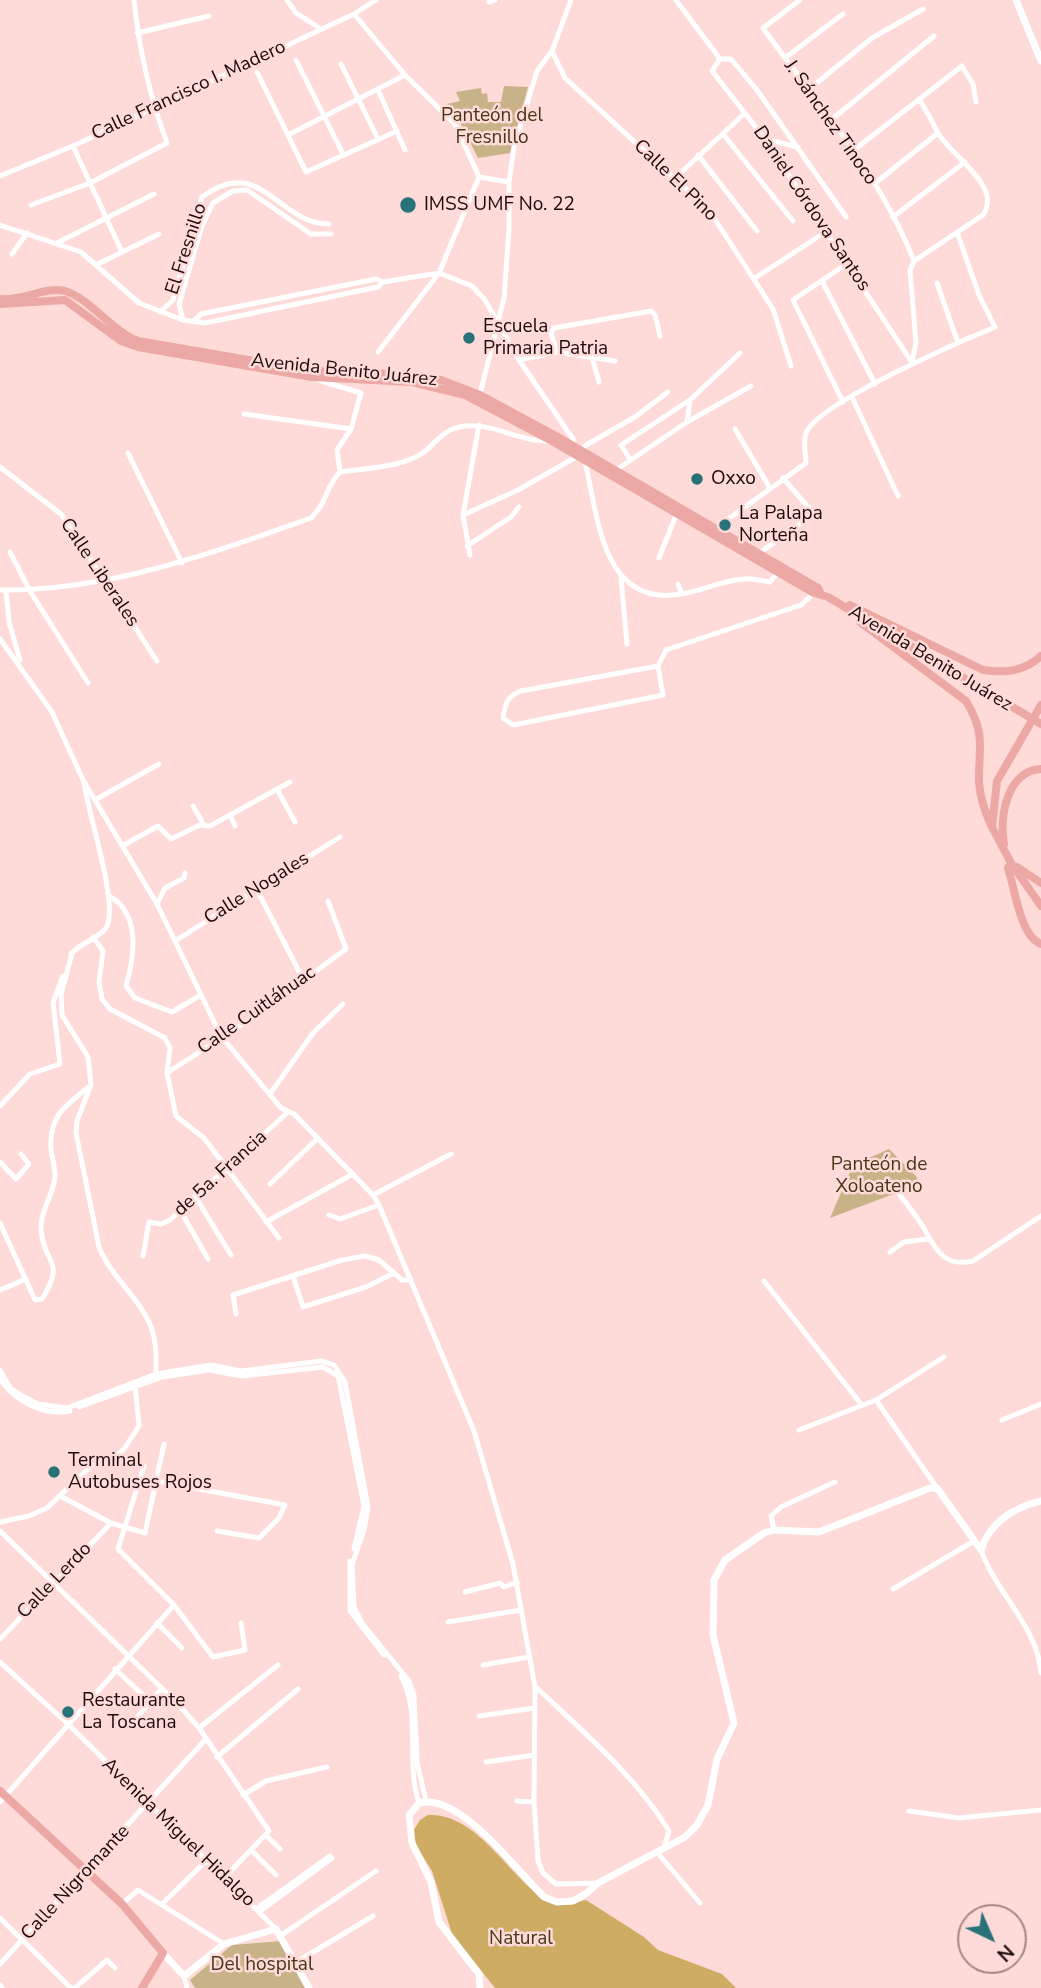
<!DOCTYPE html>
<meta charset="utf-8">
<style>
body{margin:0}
#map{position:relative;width:1041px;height:1988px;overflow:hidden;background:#fedbd8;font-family:"Nunito Sans",sans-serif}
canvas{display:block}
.north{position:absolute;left:957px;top:1904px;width:70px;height:70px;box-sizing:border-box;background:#fedbd8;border:2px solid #a48785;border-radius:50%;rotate:136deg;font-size:19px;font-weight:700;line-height:28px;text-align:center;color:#1c0a09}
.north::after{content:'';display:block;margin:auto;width:24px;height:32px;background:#287279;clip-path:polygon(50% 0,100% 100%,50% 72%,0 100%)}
</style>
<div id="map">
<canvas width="1041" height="1988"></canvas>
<div class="north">N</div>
</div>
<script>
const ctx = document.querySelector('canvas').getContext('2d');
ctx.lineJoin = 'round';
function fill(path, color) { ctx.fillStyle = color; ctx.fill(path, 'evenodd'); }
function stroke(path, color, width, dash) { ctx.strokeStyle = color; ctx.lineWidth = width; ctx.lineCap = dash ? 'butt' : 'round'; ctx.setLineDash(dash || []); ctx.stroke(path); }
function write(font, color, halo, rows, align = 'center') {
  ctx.font = font + ' "Nunito Sans",sans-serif'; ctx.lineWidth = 5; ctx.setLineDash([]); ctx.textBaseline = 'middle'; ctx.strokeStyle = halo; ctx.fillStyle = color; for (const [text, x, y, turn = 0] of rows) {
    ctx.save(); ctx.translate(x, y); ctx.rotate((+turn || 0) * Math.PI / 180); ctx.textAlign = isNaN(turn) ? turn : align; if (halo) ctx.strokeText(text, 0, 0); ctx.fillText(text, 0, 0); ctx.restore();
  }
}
fill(new Path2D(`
 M 504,86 L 528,87 L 510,153 L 478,158 L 458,118 L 447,104 L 460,101 L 456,92 L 481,88 L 482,94 L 487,93 L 488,102 L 501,102 Z
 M 889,1149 L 916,1176 L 920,1184 L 830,1218 L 853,1165 Z
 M 281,1941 L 307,1988 L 195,1988 L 190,1980 L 232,1945 Z`), '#c8b389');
fill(new Path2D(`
 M 428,1815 C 487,1812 521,1905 565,1905 C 572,1905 580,1901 586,1900 L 644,1937 L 658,1950 L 722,1974 L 736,1988 L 495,1988 L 452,1934 L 432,1871 L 413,1840 L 412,1833 L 420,1820 Z`), '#cfac64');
stroke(new Path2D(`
 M 287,0 L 296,13 L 321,29
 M 676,0 L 720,59
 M 800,0 L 763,28 C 817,103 880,174 914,261
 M 489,2 L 495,0
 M 354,14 L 405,75 L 455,124 L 479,177 L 439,273 L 378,352
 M 137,33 L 209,16
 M 552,51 L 565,78 L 709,210 L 773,309 L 791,366
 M 785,58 L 843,14
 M 720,59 L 712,71 L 765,139 L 913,364
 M 720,59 L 731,59 L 757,90 L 846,217
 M 296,60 L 343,154
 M 341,64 L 378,139
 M 257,72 L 306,172 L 397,131
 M 378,90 L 405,150
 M 808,90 L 872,38 L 923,9
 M 831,120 L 934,36
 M 723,134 L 793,221
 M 288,135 L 405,75
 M 765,139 L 798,147
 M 73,146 L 122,252
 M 854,150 L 962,66 L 973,84 L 976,102
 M 698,155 L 757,231
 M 0,176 L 73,146 L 354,14 L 376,0
 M 479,177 L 509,182
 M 673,180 L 745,113
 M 874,184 L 938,133
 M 31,205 L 90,183 L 167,143 C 150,97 139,49 134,0
 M 893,217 L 965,162
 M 0,225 L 81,252 L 139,303 L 183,320 L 205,323 L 378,287 L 383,282 L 439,273 L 472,286 L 485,300 L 519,360 L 573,439 L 573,447
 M 57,243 L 154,194
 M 12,254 L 27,233
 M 914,261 L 983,215 C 1003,186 951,156 938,133 C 932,121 926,110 919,99
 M 98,264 L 159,234
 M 755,278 L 827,231
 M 822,281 L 875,384
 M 937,283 L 958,343
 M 160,312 L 173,300 L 202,197 C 261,153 277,224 329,224
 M 183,320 L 179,304 L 202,226 L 213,203 L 233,191 L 247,190 L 311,234 L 331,234
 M 195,320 L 201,314 L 376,279 L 383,282
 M 557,352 L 551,333 L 554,328 L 651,311 L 655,315 L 660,336
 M 592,357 L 599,382
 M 519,360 L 557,352 L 615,361
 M 912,361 L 916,343 L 910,270 L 914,261
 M 318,380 L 361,393 L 351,429 L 337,450 L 340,472
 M 852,397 L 898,496
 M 479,398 L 504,298 L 509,229 L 509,182 L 514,147 L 537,71 L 552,51 L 571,0
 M 843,402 L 793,300 L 848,263
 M 244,414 L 351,429
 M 687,422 L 690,400
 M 735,429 L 770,488
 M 128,453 L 182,563
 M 630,459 L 621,445 L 690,400 L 740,353
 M 585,461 C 598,517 602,608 681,594 C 702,591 723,580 744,579 C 752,578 762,581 770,582 L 778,572
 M 0,467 L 61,514 L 157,661
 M 616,470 L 687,422 L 751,386
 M 340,472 C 366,468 402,468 424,452 C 437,442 442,431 459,427 C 491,420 519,443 550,441
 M 463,515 L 518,490 L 578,456 L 586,445 L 635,417 L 668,392
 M 713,530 L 806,463 C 806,453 802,440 807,431 C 823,401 959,342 995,327 L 979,295 L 957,232
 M 467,546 L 511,517 L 519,507
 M 10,552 L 30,591 L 88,683
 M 758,554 L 814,514 L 783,478
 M 470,555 L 463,515 L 479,425
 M 659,558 L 676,515
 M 621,578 L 627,644
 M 678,584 L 682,594
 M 0,590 C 109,591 209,554 311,518 C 326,505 326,486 340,472
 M 6,590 L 9,622 L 20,660
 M 0,639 L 52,712 L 83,780 L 157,904 L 221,1036 L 281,1108 L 294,1114 L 373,1195 L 379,1205 L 474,1431 L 513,1564 L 535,1687 L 534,1802 L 538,1861 L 543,1873 L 556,1884 L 597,1883
 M 658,666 L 521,691 C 507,696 505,704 503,718 L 513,725 L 663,695 L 658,666 L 666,650 L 801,605 L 814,593
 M 277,789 L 295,822
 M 95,800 L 159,764
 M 193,806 L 204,825
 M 230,815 L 235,826
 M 124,845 L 158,826 L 171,839 L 200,825 L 210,826 L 290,782
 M 257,890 L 303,979
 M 109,896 C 142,914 134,958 126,986 L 135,998 L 172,1012 L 199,996
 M 157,904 L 165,888 L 184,878 L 185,873
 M 93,937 L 103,951 L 99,982 L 102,999 L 110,1009 L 165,1038 L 170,1048 L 167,1073 L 176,1116 L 204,1138 L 279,1238
 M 175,941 L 340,837
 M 71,954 C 80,943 98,939 106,928 C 120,907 87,811 84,782
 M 167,1073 L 258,1014 L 346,949 L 328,901
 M 90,1087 L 77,1121 L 76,1133 L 99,1247 C 111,1278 142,1299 152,1330 C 157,1344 156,1359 156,1374
 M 270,1094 L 313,1033 L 343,1004
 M 0,1106 L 30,1074 L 60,1064 L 53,1002 L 63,976
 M 0,1162 L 16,1179 L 29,1164 L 21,1154
 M 270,1184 L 318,1138
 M 897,1191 C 906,1204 919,1218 926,1232 C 937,1253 947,1267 973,1261 L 1041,1216
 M 373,1195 L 451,1154
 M 195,1196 L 231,1255
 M 180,1210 L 208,1259
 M 329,1215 L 340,1219 L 379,1205
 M 266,1222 L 353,1174
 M 0,1223 L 35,1300 L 42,1299 C 67,1259 43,1265 41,1229 C 40,1211 54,1194 55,1176 C 55,1168 52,1158 51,1149 C 49,1114 67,1105 91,1085 L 88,1057 L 62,1015 L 61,995 L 72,953
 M 890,1252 L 904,1242 L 928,1239
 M 143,1256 L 149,1222 L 161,1224 L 170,1220 L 288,1112
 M 293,1276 L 303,1307 L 366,1287 L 394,1273
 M 764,1281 L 861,1404
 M 0,1290 L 24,1280
 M 236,1314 L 233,1295 L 342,1260 L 365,1256 L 379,1260 L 402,1280 L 411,1280
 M 0,1370 L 11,1389 L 24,1397 L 38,1404 L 67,1408 L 156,1374 L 211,1365 L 241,1371 L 322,1361 L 334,1365 L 345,1382 L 368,1507 L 364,1530 L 352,1565 L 354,1607 L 362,1623 L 409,1681 L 414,1695 L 417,1762 L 426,1801
 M 0,1379 C 15,1401 43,1416 70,1411
 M 876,1400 L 937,1488
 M 79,1407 L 162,1377 L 209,1370 L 242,1376 L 323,1367 L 338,1376 L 364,1506 L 354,1549
 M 1002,1420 L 1041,1404
 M 799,1430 L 876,1400 L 944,1357
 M 144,1466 L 118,1549 L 174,1605 L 213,1657 L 245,1650 L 241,1623
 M 156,1481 L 285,1505 L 279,1518 L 259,1538 L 217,1531
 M 60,1496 L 111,1523 L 145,1533 L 164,1444
 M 0,1522 L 29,1516 L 47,1508 L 92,1465 L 113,1459 L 124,1449 L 139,1426 L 135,1385
 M 774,1530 L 771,1516 L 781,1507 L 835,1482
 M 0,1531 L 179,1705 L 199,1728 L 269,1831 L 224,1878
 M 981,1550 C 996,1593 1038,1627 1041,1673
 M 350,1561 L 350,1611 L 384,1655
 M 893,1589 L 974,1541
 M 465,1592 L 500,1583 L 504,1587 L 517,1582
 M 448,1622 L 521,1610
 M 157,1623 L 182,1648
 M 0,1639 L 111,1523
 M 0,1662 L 69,1725 L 276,1929
 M 483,1665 L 529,1657
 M 115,1669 L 144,1696
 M 401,1676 C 422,1714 405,1763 419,1803
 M 536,1687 C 583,1732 635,1775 669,1831 L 664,1848
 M 479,1716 L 535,1708
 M 134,1721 L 162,1688
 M 199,1728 L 278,1665
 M 217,1757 L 298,1689
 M 486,1762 L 535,1755
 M 243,1795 L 266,1781 L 327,1767
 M 517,1801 L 534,1802
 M 0,1802 L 174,1605
 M 909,1811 L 959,1818 L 1041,1810
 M 266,1835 L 280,1849
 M 251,1850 L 276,1875
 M 657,1852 L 700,1903
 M 122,1904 L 138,1890 L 224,1944
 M 162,1904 L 206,1861
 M 256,1909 L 330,1856 L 332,1858 L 259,1912
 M 0,1918 L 71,1988
 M 280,1936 L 376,1871
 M 295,1963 L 373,1916
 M 0,1964 L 206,1739
 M 184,1976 L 187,1988
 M 0,1985 L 2,1988
 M 75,1988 L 107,1960 L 115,1968`), '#fff', 5);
stroke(new Path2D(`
 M 1016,0 L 1041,61
 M 981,1550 C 990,1522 1013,1508 1041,1501
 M 163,1953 L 184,1976 L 224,1944 L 276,1929 L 309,1988
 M 480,1988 L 479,1974 L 439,1922 L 431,1882 L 412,1843 L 409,1815 L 419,1803 C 460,1792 517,1871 544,1897 L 557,1902 L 573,1901 L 587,1893 L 598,1883 L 685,1837 L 697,1825 L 708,1805 L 717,1759 L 734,1723 L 713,1635 L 714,1580 L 725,1560 L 764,1533 L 774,1530 L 819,1532 L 930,1488 L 937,1488 L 981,1550`), '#fff', 7);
stroke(new Path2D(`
 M 0,299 C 24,301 46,286 65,291 C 91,299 110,330 138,341 L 312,371 L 412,375 L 441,380 L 480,395 L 556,436 L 818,588 L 820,592
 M 0,304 L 65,300 L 121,341 L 138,347 L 312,377 L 412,382 L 465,395 L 552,441 L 814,593 L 828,597 L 1041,724
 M 850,605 L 983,670 C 1006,673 1023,672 1041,656
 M 860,622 L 966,701 C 984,731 980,742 979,774 C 978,792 985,812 992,827
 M 1041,705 L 997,781 L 992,827 L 1011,863 L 1041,906
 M 1004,844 C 999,817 1007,771 1041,769
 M 1011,863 L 1008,868 C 1015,889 1020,936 1041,944
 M 1017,867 L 1041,883
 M 0,1791 L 122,1904 L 163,1953 L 142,1988`), '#eca8a5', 8);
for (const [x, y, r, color] of [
 [408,205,9,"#287279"],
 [469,338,7,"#287279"],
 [697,479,7,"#287279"],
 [725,525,7,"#287279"],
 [54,1472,7,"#287279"],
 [68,1712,7,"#287279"]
]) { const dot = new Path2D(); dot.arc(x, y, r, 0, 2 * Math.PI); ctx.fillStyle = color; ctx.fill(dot); stroke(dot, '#fedbd8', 2.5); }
write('19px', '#1c0a09', '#fedbd8', [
 ["Calle Francisco I. Madero",189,91,-25],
 ["J. Sánchez Tinoco",830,123,55],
 ["Calle El Pino",675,181,44],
 ["Daniel Córdova Santos",811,209,56],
 ["El Fresnillo",187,249,-72],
 ["Avenida Benito Juárez",344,371,6],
 ["Calle Liberales",99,573,56],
 ["Avenida Benito Juárez",930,659,31],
 ["Calle Nogales",257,889,-32],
 ["Calle Cuitláhuac",257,1011,-35],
 ["de 5a. Francia",221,1174,-42],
 ["Calle Lerdo",55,1581,-46],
 ["Avenida Miguel Hidalgo",178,1833,44],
 ["Calle Nigromante",76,1883,-47]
]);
write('19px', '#463717', '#fedbd8', [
 ["Panteón del",492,116],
 ["Fresnillo",492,138],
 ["Panteón de",879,1165],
 ["Xoloateno",879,1187],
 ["Natural",521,1939],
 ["Del hospital",262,1965]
]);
write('19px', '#1c0a09', '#fedbd8', [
 ["IMSS UMF No. 22",424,205],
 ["Escuela",483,327],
 ["Primaria Patria",483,349],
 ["Oxxo",711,479],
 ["La Palapa",739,514],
 ["Norteña",739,536],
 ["Terminal",68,1461],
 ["Autobuses Rojos",68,1483],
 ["Restaurante",82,1701],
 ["La Toscana",82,1723]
], 'left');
</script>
